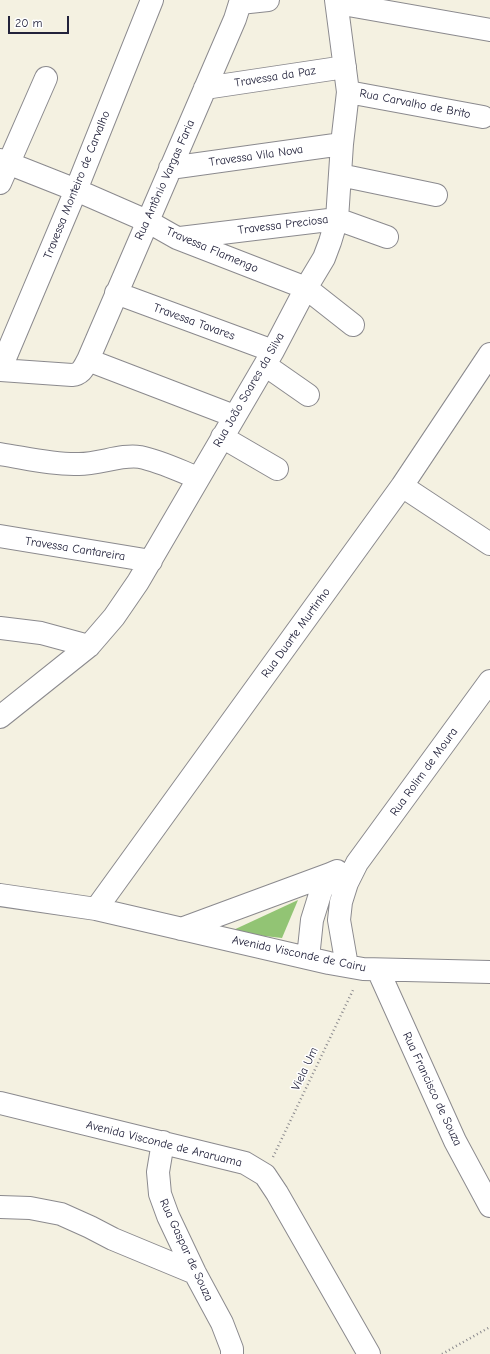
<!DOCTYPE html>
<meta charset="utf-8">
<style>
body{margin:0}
#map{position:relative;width:490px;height:1354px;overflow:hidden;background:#f4f1e1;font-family:"Comic Neue",sans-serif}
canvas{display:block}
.scale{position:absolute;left:8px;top:16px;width:61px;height:18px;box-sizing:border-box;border:2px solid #22223b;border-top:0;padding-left:5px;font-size:12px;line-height:14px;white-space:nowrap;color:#22223b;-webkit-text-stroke:3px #fff;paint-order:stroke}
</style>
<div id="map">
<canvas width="490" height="1354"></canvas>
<div class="scale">20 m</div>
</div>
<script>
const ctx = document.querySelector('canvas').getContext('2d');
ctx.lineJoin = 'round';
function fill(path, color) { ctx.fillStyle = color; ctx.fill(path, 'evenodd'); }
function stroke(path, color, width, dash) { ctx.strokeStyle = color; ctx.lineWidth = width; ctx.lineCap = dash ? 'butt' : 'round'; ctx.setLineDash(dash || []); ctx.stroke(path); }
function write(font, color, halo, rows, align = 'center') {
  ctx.font = font + ' "Comic Neue",sans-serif'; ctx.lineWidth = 3; ctx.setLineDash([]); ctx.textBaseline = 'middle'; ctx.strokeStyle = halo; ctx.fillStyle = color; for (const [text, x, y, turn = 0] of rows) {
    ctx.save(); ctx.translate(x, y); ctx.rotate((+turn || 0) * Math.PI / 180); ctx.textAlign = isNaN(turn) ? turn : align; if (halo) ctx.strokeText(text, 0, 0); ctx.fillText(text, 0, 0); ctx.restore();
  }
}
fill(new Path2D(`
 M 298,900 L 282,938 L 229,932 Z`), '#92c474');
const minor = new Path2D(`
 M 240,3 L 268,0
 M 337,3 L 490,30
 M 205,88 L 345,67
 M 348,92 L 483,117
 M 0,160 L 76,190 L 147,221 L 177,238 L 306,288 L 353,325
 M 170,168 L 342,144
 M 340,175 L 436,195
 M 0,183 L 46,78
 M 180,238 L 337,219 L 387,237
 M 116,293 L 273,351
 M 88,360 L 234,416
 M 265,365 L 308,395
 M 0,370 L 72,375 C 82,374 84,367 88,360 L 235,19 L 241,0
 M 0,370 L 76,190 L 152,0
 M 222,437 L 277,469
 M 0,454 C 26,458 53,465 79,464 C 99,464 122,454 140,457 C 160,461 180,471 198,478
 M 402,486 L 490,544
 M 0,536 L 151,561
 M 0,628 L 41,633 L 89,646
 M 0,717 L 89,646 L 114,617 L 138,582 L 273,351 L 306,288 L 324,258 L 330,242 L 337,219 L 342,144 L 348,92 L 336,0
 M 0,895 L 96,909 L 329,963 L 363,969 L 490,972
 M 96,909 L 402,486 L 490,354
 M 181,929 L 330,874
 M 308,958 L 312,920 L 321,891 L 330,874 L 337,871
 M 347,966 L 339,920 L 341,902 L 347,883 L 357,863 L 490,681
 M 378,970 L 455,1141 L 490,1206
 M 0,1103 L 245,1163 L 265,1175 L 277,1193 L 369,1354
 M 163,1142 L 158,1172 L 160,1194 L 168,1216 L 195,1273 L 222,1323 L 232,1349 L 232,1354
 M 0,1207 L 30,1208 L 61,1214 L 90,1227 L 113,1239 L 195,1273`);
stroke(minor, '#8b8a8e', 24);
stroke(new Path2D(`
 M 273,1157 L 354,988
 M 442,1354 L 490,1327`), '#8b8a8e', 2.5, [1, 3]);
stroke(minor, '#fff', 22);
write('12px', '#22223b', '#fff', [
 ["Travessa da Paz",275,77,-9],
 ["Rua Carvalho de Brito",415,104,11],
 ["Travessa Vila Nova",256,156,-8],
 ["Rua Antônio Vargas Faria",165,180,-66],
 ["Travessa Monteiro de Carvalho",77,185,-68],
 ["Travessa Preciosa",283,225,-7],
 ["Travessa Flamengo",212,250,23],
 ["Travessa Tavares",194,322,20],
 ["Rua João Soares da Silva",249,390,-60],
 ["Travessa Cantareira",75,549,9],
 ["Rua Duarte Murtinho",296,633,-54],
 ["Rua Rolim de Moura",424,772,-54],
 ["Avenida Visconde de Cairu",299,954,12],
 ["Viela Um",305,1069,-65],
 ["Rua Francisco de Souza",432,1089,65],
 ["Avenida Visconde de Araruama",164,1144,14],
 ["Rua Gaspar de Souza",186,1250,65]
]);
</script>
